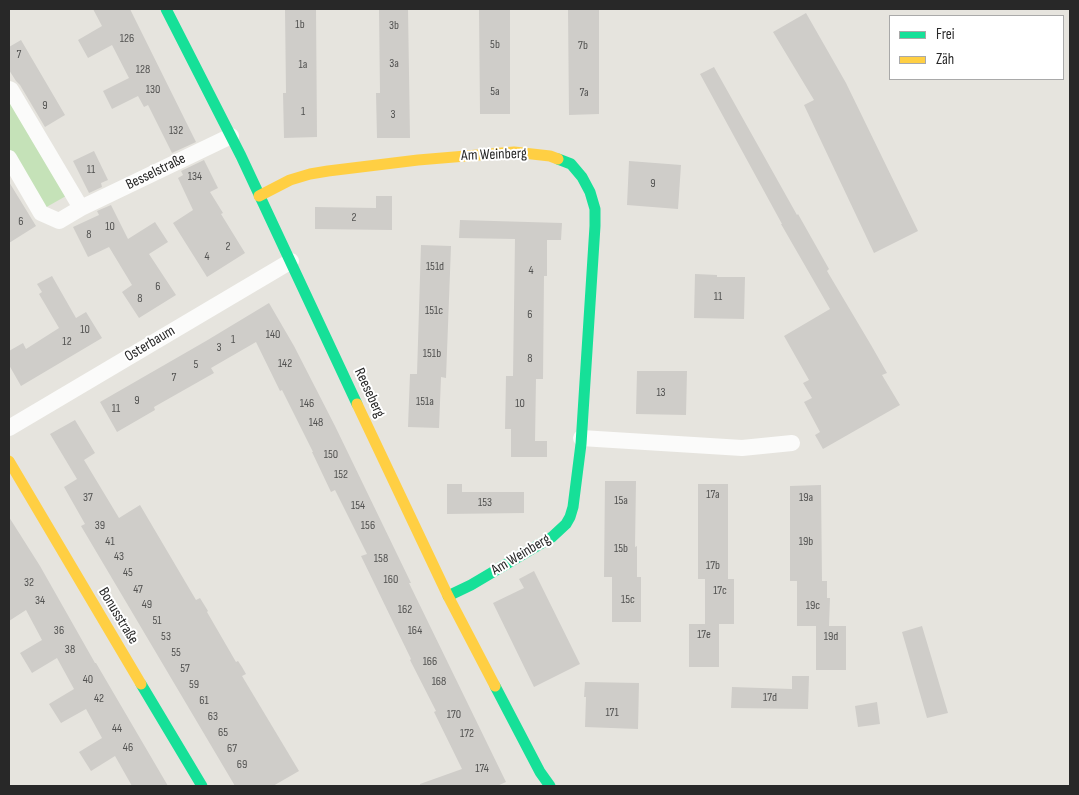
<!DOCTYPE html>
<meta charset="utf-8">
<style>
body{margin:0}
#map{position:relative;width:1079px;height:795px;overflow:hidden;background:#e6e4de;font-family:"Sofia Sans Condensed",sans-serif}
canvas{display:block}
.frame{position:absolute;inset:0;border:10px solid #282828;pointer-events:none}
.legend{position:absolute;left:889px;top:15px;width:175px;height:65px;box-sizing:border-box;background:#fff;border:1px solid #a9a9a9;margin:0;padding:6px 9px;list-style:none;font-size:15px;color:#282828}
.legend li{display:flex;align-items:center;gap:10px;height:25px}
.legend b{width:25px;border:1px solid #a9a9a9}
</style>
<div id="map">
<canvas width="1079" height="795"></canvas>
<div class="frame"></div>
<ul class="legend">
<li><b style="height:6px;background:#16e098"></b>Frei</li>
<li><b style="height:6px;background:#ffcf43"></b>Zäh</li>
</ul>
</div>
<script>
const ctx = document.querySelector('canvas').getContext('2d');
ctx.lineJoin = 'round';
function fill(path, color) { ctx.fillStyle = color; ctx.fill(path, 'evenodd'); }
function stroke(path, color, width, dash) { ctx.strokeStyle = color; ctx.lineWidth = width; ctx.lineCap = dash ? 'butt' : 'round'; ctx.setLineDash(dash || []); ctx.stroke(path); }
function write(font, color, halo, rows, align = 'center') {
  ctx.font = font + ' "Sofia Sans Condensed",sans-serif'; ctx.lineWidth = 4; ctx.setLineDash([]); ctx.textBaseline = 'middle'; ctx.strokeStyle = halo; ctx.fillStyle = color; for (const [text, x, y, turn = 0] of rows) {
    ctx.save(); ctx.translate(x, y); ctx.rotate((+turn || 0) * Math.PI / 180); ctx.textAlign = isNaN(turn) ? turn : align; if (halo) ctx.strokeText(text, 0, 0); ctx.fillText(text, 0, 0); ctx.restore();
  }
}
fill(new Path2D(`
 M 9,98 L 66,196 L 43,209 L 9,150 Z`), '#c5e2b8');
fill(new Path2D(`
 M 93,9 L 130,9 L 196,142 L 172,153 L 148,105 L 144,107 L 138,96 L 112,109 L 103,91 L 129,78 L 112,45 L 88,58 L 78,40 L 102,26 Z
 M 285,9 L 316,9 L 317,137 L 284,138 L 283,93 L 286,93 Z
 M 379,9 L 408,9 L 410,138 L 377,138 L 376,93 L 380,93 Z
 M 479,9 L 510,9 L 510,114 L 480,114 Z
 M 568,9 L 599,9 L 599,114 L 569,115 Z
 M 806,13 L 846,83 L 918,231 L 874,253 L 804,105 L 814,100 L 773,32 Z
 M 21,40 L 65,115 L 45,127 L 20,85 L 16,81 L 9,70 L 9,47 Z
 M 714,67 L 797,215 L 798,214 L 829,269 L 827,271 L 871,345 L 887,373 L 882,375 L 900,405 L 823,449 L 815,435 L 820,432 L 804,402 L 812,398 L 803,383 L 809,380 L 784,336 L 830,309 L 781,224 L 782,224 L 700,74 Z
 M 94,151 L 108,180 L 101,183 L 102,187 L 89,193 L 73,161 Z
 M 204,160 L 218,188 L 210,192 L 223,213 L 221,214 L 245,253 L 207,277 L 173,223 L 193,210 L 178,178 L 183,175 L 181,171 Z
 M 629,161 L 681,165 L 678,209 L 627,205 Z
 M 9,182 L 36,226 L 9,243 Z
 M 376,196 L 392,196 L 392,230 L 315,229 L 315,207 L 376,208 Z
 M 111,205 L 128,239 L 155,222 L 168,242 L 149,254 L 176,295 L 139,318 L 122,292 L 132,285 L 109,247 L 88,257 L 73,227 L 99,215 L 97,211 Z
 M 460,220 L 562,223 L 561,240 L 547,240 L 547,276 L 544,276 L 543,379 L 536,379 L 535,441 L 547,441 L 547,457 L 511,457 L 511,429 L 505,429 L 506,376 L 513,376 L 515,239 L 459,238 Z
 M 421,245 L 451,246 L 446,378 L 441,377 L 439,428 L 408,427 L 410,374 L 417,374 Z
 M 695,274 L 717,275 L 717,277 L 745,277 L 744,319 L 694,318 Z
 M 52,276 L 76,318 L 86,312 L 102,338 L 21,386 L 9,365 L 9,351 L 23,343 L 26,349 L 59,328 L 39,294 L 42,292 L 37,284 Z
 M 269,303 L 294,346 L 335,426 L 411,583 L 409,583 L 506,782 L 497,786 L 420,786 L 420,784 L 462,769 L 434,712 L 436,711 L 410,660 L 411,659 L 361,556 L 367,554 L 335,490 L 331,492 L 312,452 L 313,452 L 282,390 L 280,391 L 256,342 L 211,368 L 214,373 L 154,407 L 155,410 L 117,432 L 100,402 L 206,341 Z
 M 637,371 L 687,371 L 686,415 L 636,414 Z
 M 75,420 L 95,453 L 84,460 L 119,518 L 140,505 L 196,600 L 200,598 L 208,611 L 207,612 L 236,662 L 238,661 L 242,667 L 246,674 L 242,676 L 299,771 L 273,786 L 235,786 L 81,526 L 85,524 L 64,487 L 77,479 L 50,434 Z
 M 605,481 L 636,481 L 635,547 L 637,546 L 637,577 L 641,577 L 641,622 L 612,622 L 612,577 L 604,577 Z
 M 447,484 L 462,484 L 462,492 L 524,492 L 524,513 L 447,514 Z
 M 698,484 L 728,484 L 728,579 L 734,579 L 734,624 L 719,624 L 719,667 L 689,667 L 689,624 L 705,624 L 705,579 L 698,579 Z
 M 821,485 L 822,581 L 827,581 L 827,598 L 830,598 L 829,626 L 797,626 L 797,581 L 790,581 L 790,486 Z
 M 9,517 L 40,566 L 95,663 L 96,663 L 168,786 L 132,786 L 115,756 L 91,771 L 79,752 L 102,738 L 86,709 L 61,723 L 49,704 L 74,689 L 57,658 L 32,673 L 20,653 L 42,640 L 26,610 L 9,621 Z
 M 534,571 L 580,664 L 534,687 L 493,603 L 524,588 L 519,579 Z
 M 816,626 L 846,626 L 846,670 L 816,670 Z
 M 922,626 L 948,713 L 927,718 L 902,632 Z
 M 792,676 L 809,676 L 808,709 L 731,708 L 732,687 L 792,689 Z
 M 585,682 L 639,683 L 638,729 L 585,727 L 586,697 L 584,697 Z
 M 877,702 L 880,724 L 858,727 L 855,706 Z`), '#cfcdc9');
stroke(new Path2D(`
 M 9,89 L 11,90 L 81,208
 M 9,158 L 41,213 L 59,221 L 81,208 L 231,136
 M 9,428 L 291,261
 M 581,438 L 742,448 L 792,443`), '#fbfbfa', 16);
stroke(new Path2D(`
 M 166,9 L 241,156 L 357,404
 M 448,596 L 471,585 L 552,537 L 566,524 L 570,517 L 573,507 L 581,444 L 595,226 L 595,209 L 590,192 L 582,177 L 571,164 L 558,159
 M 141,684 L 202,786
 M 495,686 L 540,772 L 550,786`), '#16e098', 11);
stroke(new Path2D(`
 M 259,196 L 290,180 L 310,174 L 328,171 L 418,160 L 514,152 L 550,156 L 558,159
 M 357,404 L 448,596 L 495,686
 M 9,461 L 141,684`), '#ffcf43', 11);
write('12px', '#525251', null, [
 ["1b",300,25],
 ["3b",394,26],
 ["126",127,39],
 ["5b",495,45],
 ["7b",583,46],
 ["7",19,55],
 ["3a",394,64],
 ["1a",303,65],
 ["128",143,70],
 ["130",153,90],
 ["5a",495,92],
 ["7a",584,93],
 ["9",45,106],
 ["1",303,112],
 ["3",393,115],
 ["132",176,131],
 ["11",91,170],
 ["134",195,177],
 ["9",653,184],
 ["2",354,218],
 ["6",21,222],
 ["10",110,227],
 ["8",89,235],
 ["2",228,247],
 ["4",207,257],
 ["151d",435,267],
 ["4",531,271],
 ["6",158,287],
 ["11",718,297],
 ["8",140,299],
 ["151c",434,311],
 ["6",530,315],
 ["10",85,330],
 ["140",273,335],
 ["1",233,340],
 ["12",67,342],
 ["3",219,348],
 ["151b",432,354],
 ["8",530,359],
 ["142",285,364],
 ["5",196,365],
 ["7",174,378],
 ["13",661,393],
 ["9",137,401],
 ["151a",425,402],
 ["146",307,404],
 ["10",520,404],
 ["11",116,409],
 ["148",316,423],
 ["150",331,455],
 ["152",341,475],
 ["17a",713,495],
 ["37",88,498],
 ["19a",806,498],
 ["15a",621,501],
 ["153",485,503],
 ["154",358,506],
 ["39",100,526],
 ["156",368,526],
 ["41",110,542],
 ["19b",806,542],
 ["15b",621,549],
 ["43",119,557],
 ["158",381,559],
 ["17b",713,566],
 ["45",128,573],
 ["160",391,580],
 ["32",29,583],
 ["47",138,590],
 ["17c",720,591],
 ["15c",628,600],
 ["34",40,601],
 ["49",147,605],
 ["19c",813,606],
 ["162",405,610],
 ["51",157,621],
 ["36",59,631],
 ["164",415,631],
 ["17e",704,635],
 ["53",166,637],
 ["19d",831,637],
 ["38",70,650],
 ["55",176,653],
 ["166",430,662],
 ["57",185,669],
 ["40",88,680],
 ["168",439,682],
 ["59",194,685],
 ["17d",770,698],
 ["42",99,699],
 ["61",204,701],
 ["171",612,713],
 ["170",454,715],
 ["63",213,717],
 ["44",117,729],
 ["65",223,733],
 ["172",467,734],
 ["46",128,748],
 ["67",232,749],
 ["69",242,765],
 ["174",482,769]
]);
write('15px', '#282828', '#fff', [
 ["Am Weinberg",494,155,-2],
 ["Besselstraße",156,172,-26],
 ["Osterbaum",150,344,-31],
 ["Reeseberg",369,393,65],
 ["Am Weinberg",521,555,-31],
 ["Bonusstraße",118,616,59]
]);
</script>
